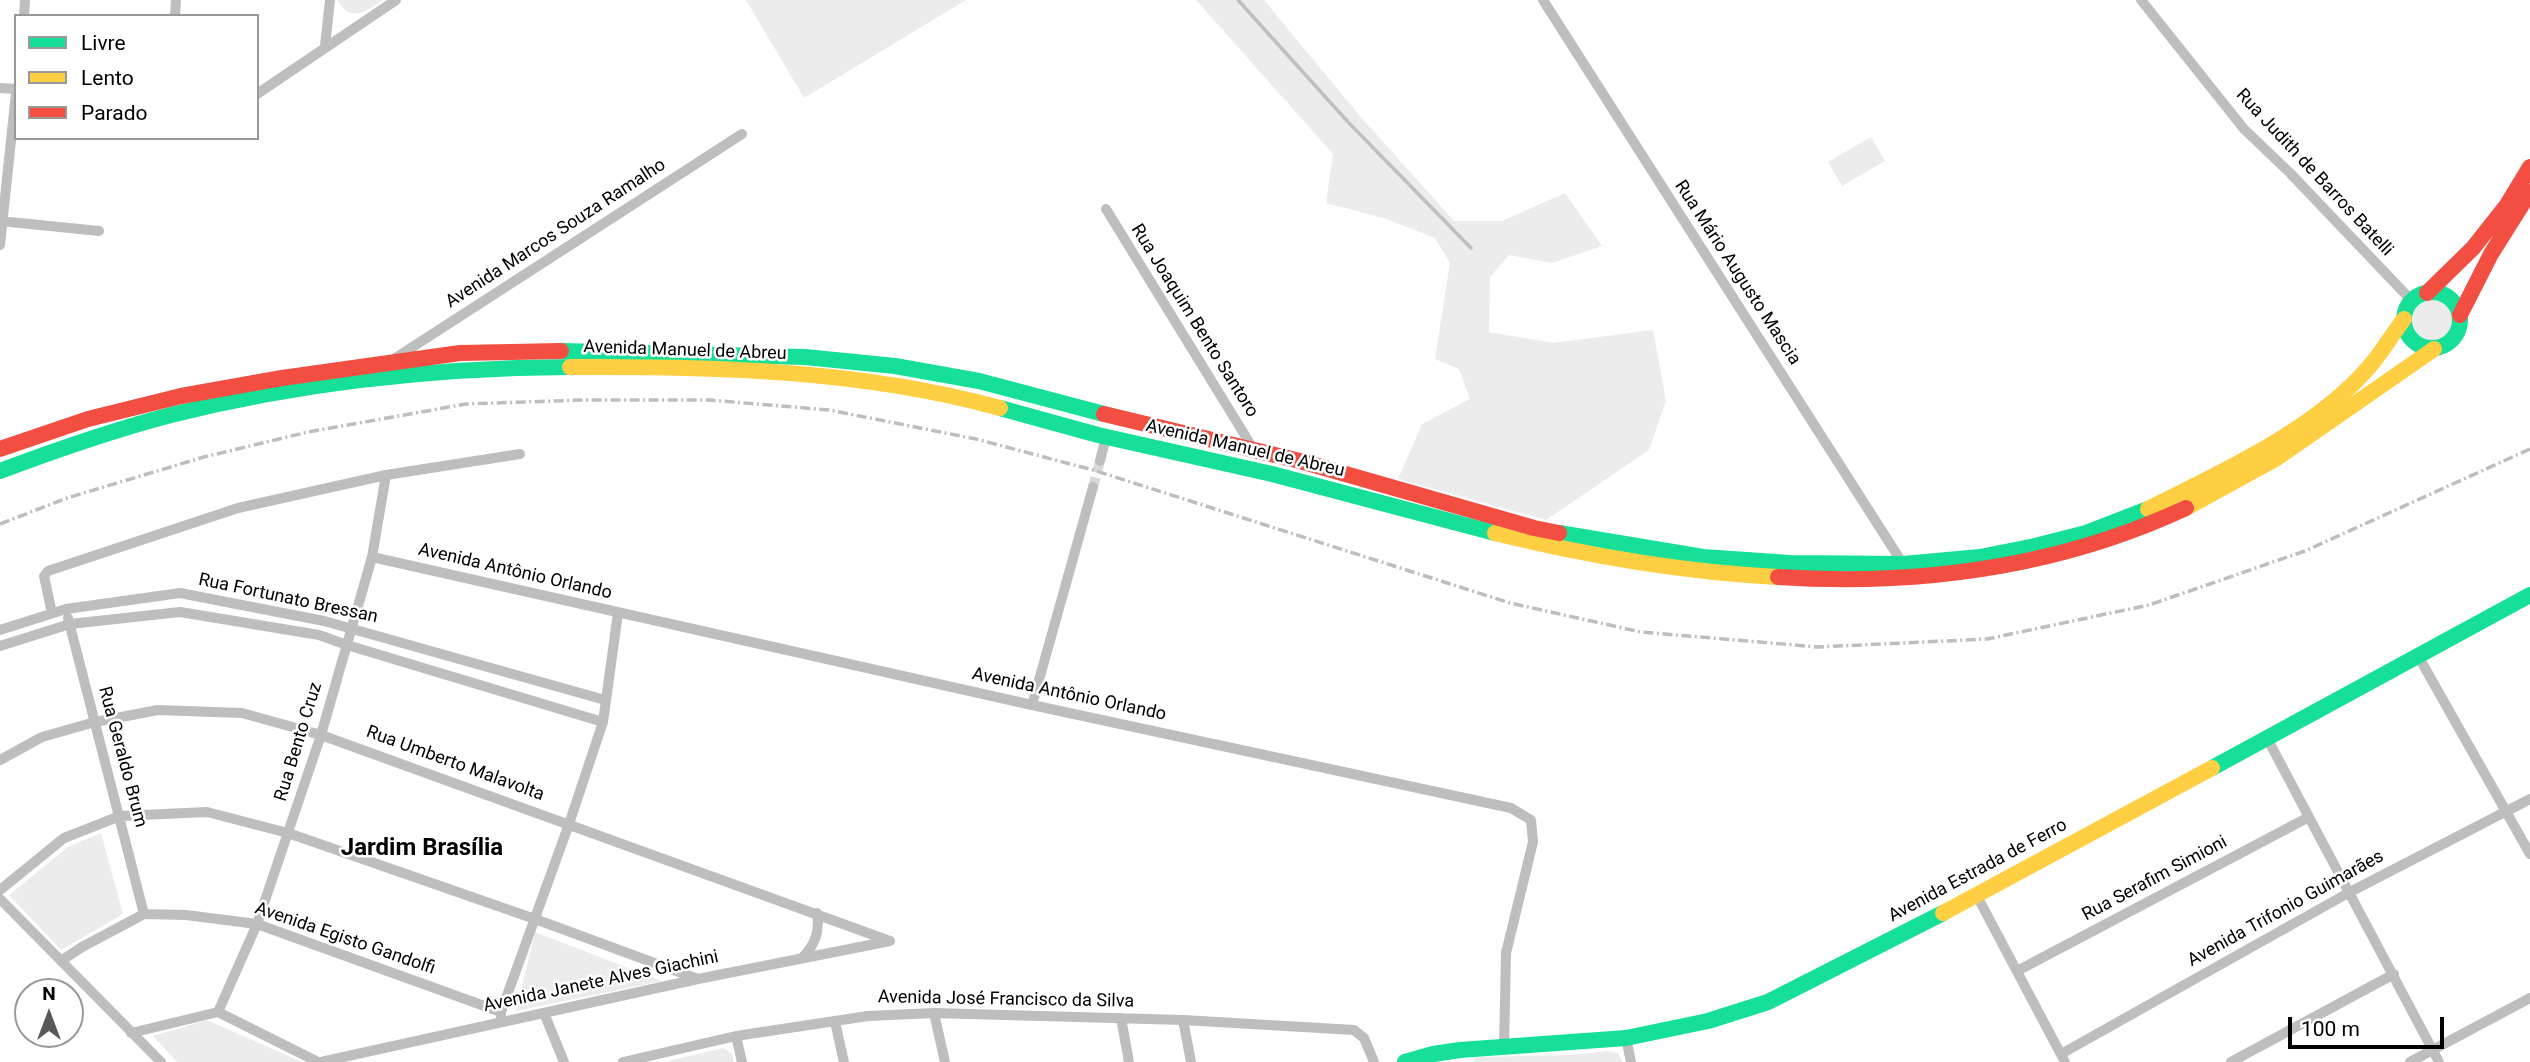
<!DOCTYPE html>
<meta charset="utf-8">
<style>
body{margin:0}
#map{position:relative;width:2530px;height:1062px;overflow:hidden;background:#fff;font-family:Roboto,sans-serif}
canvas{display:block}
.legend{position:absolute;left:14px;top:14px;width:245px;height:126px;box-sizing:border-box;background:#fff;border:2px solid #999;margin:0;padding:9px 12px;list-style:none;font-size:21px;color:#000}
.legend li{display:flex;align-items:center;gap:14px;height:35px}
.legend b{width:35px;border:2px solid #999}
.north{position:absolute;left:14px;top:978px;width:70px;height:70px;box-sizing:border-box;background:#fff;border:2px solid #999;border-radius:50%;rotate:0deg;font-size:19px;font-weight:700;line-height:28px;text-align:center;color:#000}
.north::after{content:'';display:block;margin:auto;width:24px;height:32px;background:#595959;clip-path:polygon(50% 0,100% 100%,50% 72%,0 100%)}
.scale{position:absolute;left:2288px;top:1017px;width:156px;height:32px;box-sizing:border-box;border:4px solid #000;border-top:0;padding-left:9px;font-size:21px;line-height:24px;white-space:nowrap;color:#000;-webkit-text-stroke:5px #fff;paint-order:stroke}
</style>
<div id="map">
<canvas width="2530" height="1062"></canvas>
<ul class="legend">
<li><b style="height:9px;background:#16e098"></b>Livre</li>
<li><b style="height:9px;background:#ffcf43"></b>Lento</li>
<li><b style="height:9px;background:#f24e42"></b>Parado</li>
</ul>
<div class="north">N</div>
<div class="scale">100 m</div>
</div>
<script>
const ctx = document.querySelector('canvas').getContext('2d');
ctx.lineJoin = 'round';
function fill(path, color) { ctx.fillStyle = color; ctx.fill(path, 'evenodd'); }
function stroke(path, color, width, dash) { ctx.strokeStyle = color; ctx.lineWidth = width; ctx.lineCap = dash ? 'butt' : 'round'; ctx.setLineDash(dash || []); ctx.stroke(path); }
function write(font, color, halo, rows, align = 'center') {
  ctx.font = font + ' Roboto,sans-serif'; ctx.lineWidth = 5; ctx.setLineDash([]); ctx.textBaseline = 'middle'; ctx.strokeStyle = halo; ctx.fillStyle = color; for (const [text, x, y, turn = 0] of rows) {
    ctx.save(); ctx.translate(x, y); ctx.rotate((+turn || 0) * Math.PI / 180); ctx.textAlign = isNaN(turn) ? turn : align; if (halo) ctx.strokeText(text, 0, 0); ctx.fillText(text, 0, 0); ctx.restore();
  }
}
fill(new Path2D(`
 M 338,0 L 383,0 C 367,11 349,24 338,0 Z
 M 746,0 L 966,0 L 804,98 Z
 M 1196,0 L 1264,0 L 1360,116 L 1454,221 L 1502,221 L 1565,193 L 1602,246 L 1552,263 L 1509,255 L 1490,277 L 1489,332 L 1553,343 L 1653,330 L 1666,401 L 1649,450 L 1546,520 L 1398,479 L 1422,424 L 1470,399 L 1459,369 L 1435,359 L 1450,263 L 1435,238 L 1387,219 L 1326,203 L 1333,154 Z
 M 1871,137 L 1885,161 L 1842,186 L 1828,162 Z
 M2413 320a22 22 0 1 1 44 0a22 22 0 1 1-44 0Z
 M 101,833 L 123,914 L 61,950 L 9,895 L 68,847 Z
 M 535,932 L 662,981 L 516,1011 Z
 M 207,1020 L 302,1062 L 177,1062 L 153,1036 Z
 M 723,1048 L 732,1053 L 734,1062 L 664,1062 Z
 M 1608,1051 L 1618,1053 L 1623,1062 L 1473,1062 L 1476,1057 L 1569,1055 Z`), '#ececec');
stroke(new Path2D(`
 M 1238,0 L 1348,122 L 1471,248`), '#bfbfbf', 3.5);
stroke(new Path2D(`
 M 1093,487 L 1100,461`), '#d9d9d9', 10, [10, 5]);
stroke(new Path2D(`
 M 1543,0 L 1903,564
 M 2141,0 L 2244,129 L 2290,173 L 2412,301
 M 24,16 L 25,0
 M 175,16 L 176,0
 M 325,46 L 330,0
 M 0,88 L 16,89
 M 257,94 L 396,0
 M 1106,209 L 1254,450
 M 0,221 L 99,231
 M 0,245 L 16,93
 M 394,359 L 742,134
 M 1100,461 L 1106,437
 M 372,557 L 1032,705 L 1511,808 L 1531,820 L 1533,842 L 1506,953 L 1504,1047
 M 52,613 L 44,576 L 48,571 L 238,508 L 386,475 L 520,454
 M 68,618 L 144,914
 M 0,630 L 66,609 L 180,593 L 324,621 L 605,700
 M 0,646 L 70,624 L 180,612 L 319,635 L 347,645 L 603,722
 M 2417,654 L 2530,854
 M 1032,705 L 1093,487
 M 2267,738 L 2439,1062
 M 0,760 L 42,737 L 95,722 L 158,710 L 242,713 L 321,735 L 890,941
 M 0,890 L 64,838 L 120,816 L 207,812 L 288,833 L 535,919 L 698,979
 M 1977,896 L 2065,1062
 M 0,899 L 161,1062
 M 802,958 C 815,945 820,932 817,913
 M 61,961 L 82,947 L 144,914 L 186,915 L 257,924 L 501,1012
 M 2017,971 L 2309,817
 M 218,1012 L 257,924 L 321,735 L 372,557 L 386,475
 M 544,1013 L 564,1062
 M 934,1013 L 945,1062
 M 1121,1018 L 1129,1062
 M 501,1019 L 501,1012 L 569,824 L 603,722 L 618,613
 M 1183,1020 L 1191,1062
 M 835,1022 L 844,1062
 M 131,1033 L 218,1012 L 318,1062
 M 736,1036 L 742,1062
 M 1626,1038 L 1631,1062
 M 2061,1054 L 2350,892 L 2530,799
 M 321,1062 L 698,979 L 890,941
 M 623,1062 L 736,1036 L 868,1016 L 934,1013 L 1183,1020 L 1354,1030 L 1364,1038 L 1374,1062
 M 2231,1062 L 2394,974
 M 2410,1062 L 2530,998`), '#bebebe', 10);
stroke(new Path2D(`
 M2404 320a28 28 0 1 1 56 0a28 28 0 1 1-56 0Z
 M 561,351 L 805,357 L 895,366 L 979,381 L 1104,414
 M 1000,408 L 1098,435 L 1272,474 L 1495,533
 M 0,471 C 56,450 113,430 171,415 C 301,382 436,368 570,367
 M 1559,533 L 1703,557 L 1790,563 L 1903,564 L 1980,557 L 2035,546 L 2086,533 L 2148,509
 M 2212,768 L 2530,595
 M 1405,1062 L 1433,1054 L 1460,1050 L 1626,1038 L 1708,1021 L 1768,1002 L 1943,913`), '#16e098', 16);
stroke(new Path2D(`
 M 570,367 C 713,366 862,370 1000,408
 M 2186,508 L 2277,458 L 2434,349
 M 2148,509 C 2222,472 2315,430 2369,367 C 2382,352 2392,335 2404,319
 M 1495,533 C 1588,556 1682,572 1778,577
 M 1943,913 L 2212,768`), '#ffcf43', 16);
stroke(new Path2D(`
 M 2427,293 L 2473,248 L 2507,205 L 2530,167
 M 2460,315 L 2491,254 L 2530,192
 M 1104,414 L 1300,461 L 1534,528 L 1559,533
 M 0,449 L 88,419 L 181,396 L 282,378 L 460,353 L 561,351
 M 1778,577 C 1919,586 2057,568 2186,508`), '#f24e42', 16);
stroke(new Path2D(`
 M 0,524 L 67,498 L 204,457 L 308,432 L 466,404 L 582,400 L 709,400 L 829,410 L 976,439 L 1093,470 L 1510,603 L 1641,632 L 1818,647 L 1987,639 L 2149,605 L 2305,551 L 2530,449`), '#bebebe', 3.5, [10, 3.5, 2, 3.5]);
write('18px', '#000', '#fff', [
 ["Rua Judith de Barros Batelli",2314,173,47],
 ["Avenida Marcos Souza Ramalho",556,234,-33],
 ["Rua Mário Augusto Mascia",1737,273,57],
 ["Rua Joaquim Bento Santoro",1194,321,58],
 ["Avenida Manuel de Abreu",685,351,2],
 ["Avenida Manuel de Abreu",1245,449,13],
 ["Avenida Antônio Orlando",515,572,13],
 ["Rua Fortunato Bressan",288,599,12],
 ["Avenida Antônio Orlando",1069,695,12],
 ["Rua Bento Cruz",299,742,-73],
 ["Rua Geraldo Brum",122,757,75],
 ["Rua Umberto Malavolta",455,764,20],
 ["Avenida Estrada de Ferro",1978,871,-28],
 ["Rua Serafim Simioni",2155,879,-28],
 ["Avenida Trifonio Guimarães",2286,909,-29],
 ["Avenida Egisto Gandolfi",345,939,19],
 ["Avenida Janete Alves Giachini",601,982,-12],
 ["Avenida José Francisco da Silva",1006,1000,1]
]);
write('bold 24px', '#000', '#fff', [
 ["Jardim Brasília",422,849]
]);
</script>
